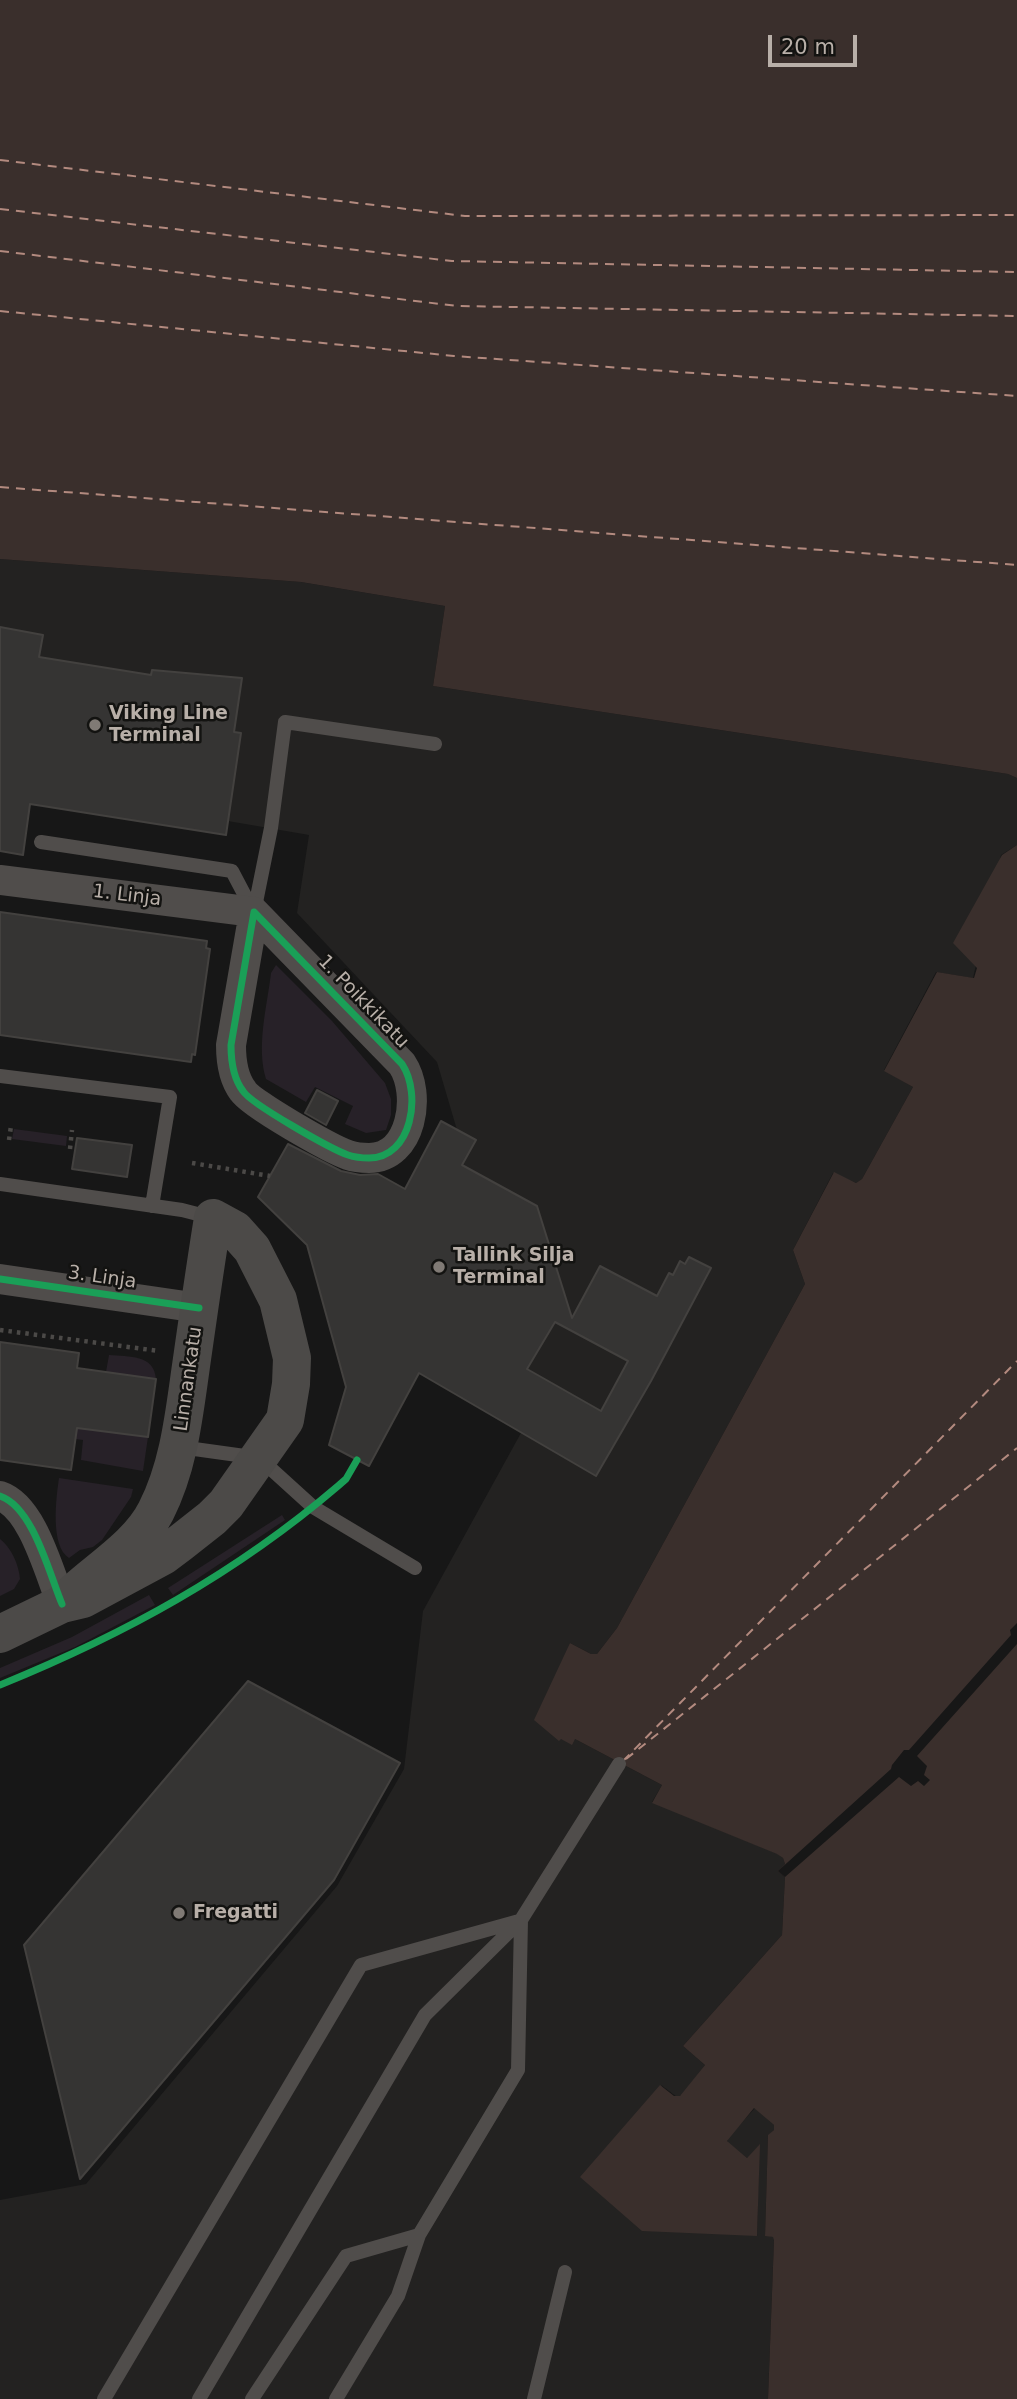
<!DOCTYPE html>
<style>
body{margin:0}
#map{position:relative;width:1017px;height:2399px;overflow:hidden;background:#171717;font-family:"DejaVu Sans",sans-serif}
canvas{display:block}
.scale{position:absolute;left:768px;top:35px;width:89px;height:32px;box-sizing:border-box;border:4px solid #b8afa8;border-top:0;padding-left:9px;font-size:21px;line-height:24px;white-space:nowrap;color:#b8afa8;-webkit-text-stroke:5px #131311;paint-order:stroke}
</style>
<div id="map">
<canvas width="1017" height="2399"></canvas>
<div class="scale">20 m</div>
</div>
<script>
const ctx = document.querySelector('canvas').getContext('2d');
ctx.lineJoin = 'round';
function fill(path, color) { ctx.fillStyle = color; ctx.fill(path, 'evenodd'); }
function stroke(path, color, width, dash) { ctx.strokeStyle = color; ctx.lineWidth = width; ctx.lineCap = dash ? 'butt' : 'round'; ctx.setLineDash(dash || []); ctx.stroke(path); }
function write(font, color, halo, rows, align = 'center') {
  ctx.font = font + ' "DejaVu Sans",sans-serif'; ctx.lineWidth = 5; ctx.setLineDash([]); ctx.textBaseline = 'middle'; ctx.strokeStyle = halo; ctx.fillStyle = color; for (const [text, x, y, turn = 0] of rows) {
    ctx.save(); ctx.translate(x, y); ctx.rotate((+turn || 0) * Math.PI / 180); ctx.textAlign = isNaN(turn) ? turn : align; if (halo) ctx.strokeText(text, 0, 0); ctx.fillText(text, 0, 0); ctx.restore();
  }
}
fill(new Path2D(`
 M 0,559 L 301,582 L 445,606 L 433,686 L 1008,774 L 1017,778 L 1017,845 L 1001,855 L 973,978 L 936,972 L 884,1070 L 913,1087 L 862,1179 L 856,1183 L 833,1173 L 793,1250 L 805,1284 L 617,1628 L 597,1654 L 591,1654 L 570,1643 L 561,1739 L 575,1739 L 662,1785 L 652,1802 L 778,1854 L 783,1858 L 785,1864 L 778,1871 L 785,1877 L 782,1935 L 683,2046 L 705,2065 L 682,2095 L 677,2097 L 661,2085 L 757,2236 L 759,2146 L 747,2158 L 728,2143 L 727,2139 L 755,2108 L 774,2125 L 774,2130 L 768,2136 L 765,2235 L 774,2237 L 774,2240 L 768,2399 L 0,2399 L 0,2200 L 86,2184 L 337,1886 L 404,1769 L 423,1611 L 527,1422 L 525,1372 L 567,1302 L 537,1206 L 462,1165 L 476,1140 L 457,1130 L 437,1062 L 297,913 L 309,835 L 228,821 L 74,707 L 236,717 L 242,678 L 152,670 L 151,675 L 39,657 L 43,635 L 0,627 Z`), '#232221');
fill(new Path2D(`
 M 276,965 L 332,1021 L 385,1083 L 391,1099 L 391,1115 L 386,1130 L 366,1133 L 345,1124 L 353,1106 L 315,1087 L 306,1102 L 266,1079 C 256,1046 267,1007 271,973 Z
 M 14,1129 L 67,1136 L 66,1146 L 12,1139 Z
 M 109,1355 C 129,1357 154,1354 156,1379 L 106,1372 Z
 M 77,1428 L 148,1437 L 143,1471 L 81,1460 L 83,1440 L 75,1439 Z
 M 59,1478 L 133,1489 L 131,1497 L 102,1540 L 93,1547 L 80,1550 L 69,1558 C 50,1546 56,1498 59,1478 Z
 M 282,1515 L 285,1520 L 173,1595 L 168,1588 Z
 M 0,1539 C 11,1547 19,1565 20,1579 L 14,1589 L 0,1596 Z
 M 149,1595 L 155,1605 L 75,1647 L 0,1678 L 0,1668 L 72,1637 Z`), '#272128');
fill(new Path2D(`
 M 0,0 L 1017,0 L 1017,778 L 1008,774 L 433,686 L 445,606 L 301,582 L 0,559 Z
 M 1017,845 L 1017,2399 L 768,2399 L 774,2240 L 773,2237 L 765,2236 L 768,2135 L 774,2130 L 774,2125 L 754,2108 L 727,2141 L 747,2158 L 760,2144 L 757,2236 L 642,2231 L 580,2177 L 660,2085 L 674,2096 L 680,2096 L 705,2065 L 683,2046 L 782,1935 L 785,1877 L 778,1871 L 785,1864 L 783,1858 L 777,1854 L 652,1803 L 662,1785 L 575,1739 L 572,1745 L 561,1739 L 559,1741 L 534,1720 L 570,1643 L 591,1654 L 597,1654 L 617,1628 L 805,1284 L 793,1250 L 834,1172 L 856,1183 L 862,1179 L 913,1087 L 884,1071 L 937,972 L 974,978 L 977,968 L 953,943 L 1002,855 Z`), '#3a2f2c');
fill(new Path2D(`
 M 1017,1623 L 1017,1644 L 917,1756 L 927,1766 L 924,1775 L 930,1780 L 924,1786 L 918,1781 L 911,1786 L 899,1777 L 785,1877 L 778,1871 L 891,1769 L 892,1765 L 904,1750 L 909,1750 L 1011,1635 L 1010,1630 Z`), '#171717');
stroke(new Path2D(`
 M 0,160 L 465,216 L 1017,215
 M 0,209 L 452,261 L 1017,272
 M 0,251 L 457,306 L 1017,316
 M 0,311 L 454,356 L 1017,396
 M 0,487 L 1017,565
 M 626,1759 L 1017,1448
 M 623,1761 L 1017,1361`), '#b38a7f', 2, [9, 7]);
const building = new Path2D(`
 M 0,627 L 43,635 L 39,657 L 151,675 L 152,670 L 242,678 L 234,732 L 241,733 L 226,835 L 30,804 L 23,855 L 0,851 Z
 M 0,912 L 207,941 L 206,948 L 210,949 L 195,1055 L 192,1054 L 191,1062 L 0,1035 Z
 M 317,1090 L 338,1101 L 326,1125 L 305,1113 Z
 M 441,1121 L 476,1140 L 462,1165 L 537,1206 L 572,1318 L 600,1266 L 657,1296 L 669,1273 L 673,1275 L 680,1261 L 685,1264 L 689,1257 L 711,1268 L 651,1381 L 596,1476 L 419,1373 L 369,1466 L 329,1445 L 346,1387 L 307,1245 L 258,1197 L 288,1144 L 341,1171 L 360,1175 L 378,1174 L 405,1189 ZM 555,1322 L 628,1361 L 601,1411 L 527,1369 Z
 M 77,1138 L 132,1145 L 127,1177 L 72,1169 Z
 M 0,1342 L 79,1353 L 77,1368 L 156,1379 L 148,1437 L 77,1428 L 71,1470 L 0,1460 Z
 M 248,1681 L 400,1763 L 334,1880 L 80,2179 L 24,1945 Z`);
fill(building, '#353433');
stroke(building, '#43413f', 2);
stroke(new Path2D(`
 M 9,1140 L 11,1126
 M 70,1149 L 72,1130
 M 192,1163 L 270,1176
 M 0,1330 L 159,1351`), '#4b4947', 4.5, [3.5, 5]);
stroke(new Path2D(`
 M 41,842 L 232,871 L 253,911
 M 254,912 L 271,828 L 285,722 L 435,744
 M 0,1076 L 170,1097 L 152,1206
 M 0,1184 L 182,1210 L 213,1218
 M 180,1447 L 259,1458 L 313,1507 L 415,1568
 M 104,2399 L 361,1965 L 519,1921
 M 199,2399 L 425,2015 L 521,1920 L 619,1764
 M 252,2399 L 346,2256 L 419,2235
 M 336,2399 L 398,2296 L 419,2235 L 518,2070 L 521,1920
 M 534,2399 L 565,2272`), '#504d4b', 14);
stroke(new Path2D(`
 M 0,880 L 254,912
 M 254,912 L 402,1064 C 422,1094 412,1158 369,1158 C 363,1158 354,1157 348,1155 C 331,1149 251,1104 243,1091 C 233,1078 231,1060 231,1045 Z
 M 0,1279 L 199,1308
 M 0,1496 C 33,1507 49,1573 62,1604`), '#504d4b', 30);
stroke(new Path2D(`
 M 0,1634 L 62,1604 L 83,1599 L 163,1556 L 179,1544 L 212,1518 L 226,1504 L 285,1420 L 291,1384 L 292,1358 L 278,1300 L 252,1249 L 235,1230 L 213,1218 C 205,1267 198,1317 191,1366 C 184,1415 179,1466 156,1511 C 137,1549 90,1574 62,1604`), '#4c4a48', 38);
stroke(new Path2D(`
 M 254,912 L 402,1064 C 422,1094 412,1158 369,1158 C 363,1158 354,1157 348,1155 C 331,1149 251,1104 243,1091 C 233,1078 231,1060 231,1045 Z
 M 0,1279 L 199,1308
 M 0,1496 C 33,1507 49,1573 62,1604
 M 0,1685 C 125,1634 235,1574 338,1486 L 346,1479 L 357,1460`), '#1a9f57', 7);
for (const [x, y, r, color] of [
 [95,725,7,"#807a75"],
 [439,1267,7,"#807a75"],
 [179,1913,7,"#807a75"]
]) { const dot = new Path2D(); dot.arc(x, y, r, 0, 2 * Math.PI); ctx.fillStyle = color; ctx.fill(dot); stroke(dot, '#131311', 2.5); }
write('bold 19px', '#b8afa8', '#131311', [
 ["Viking Line",109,714],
 ["Terminal",109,736],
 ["Tallink Silja",453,1256],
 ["Terminal",453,1278],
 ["Fregatti",193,1913]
], 'left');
write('19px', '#b8afa8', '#131311', [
 ["1. Linja",127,896,7],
 ["1. Poikkikatu",363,1002,46],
 ["3. Linja",102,1278,8],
 ["Linnankatu",189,1379,-82]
]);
</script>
